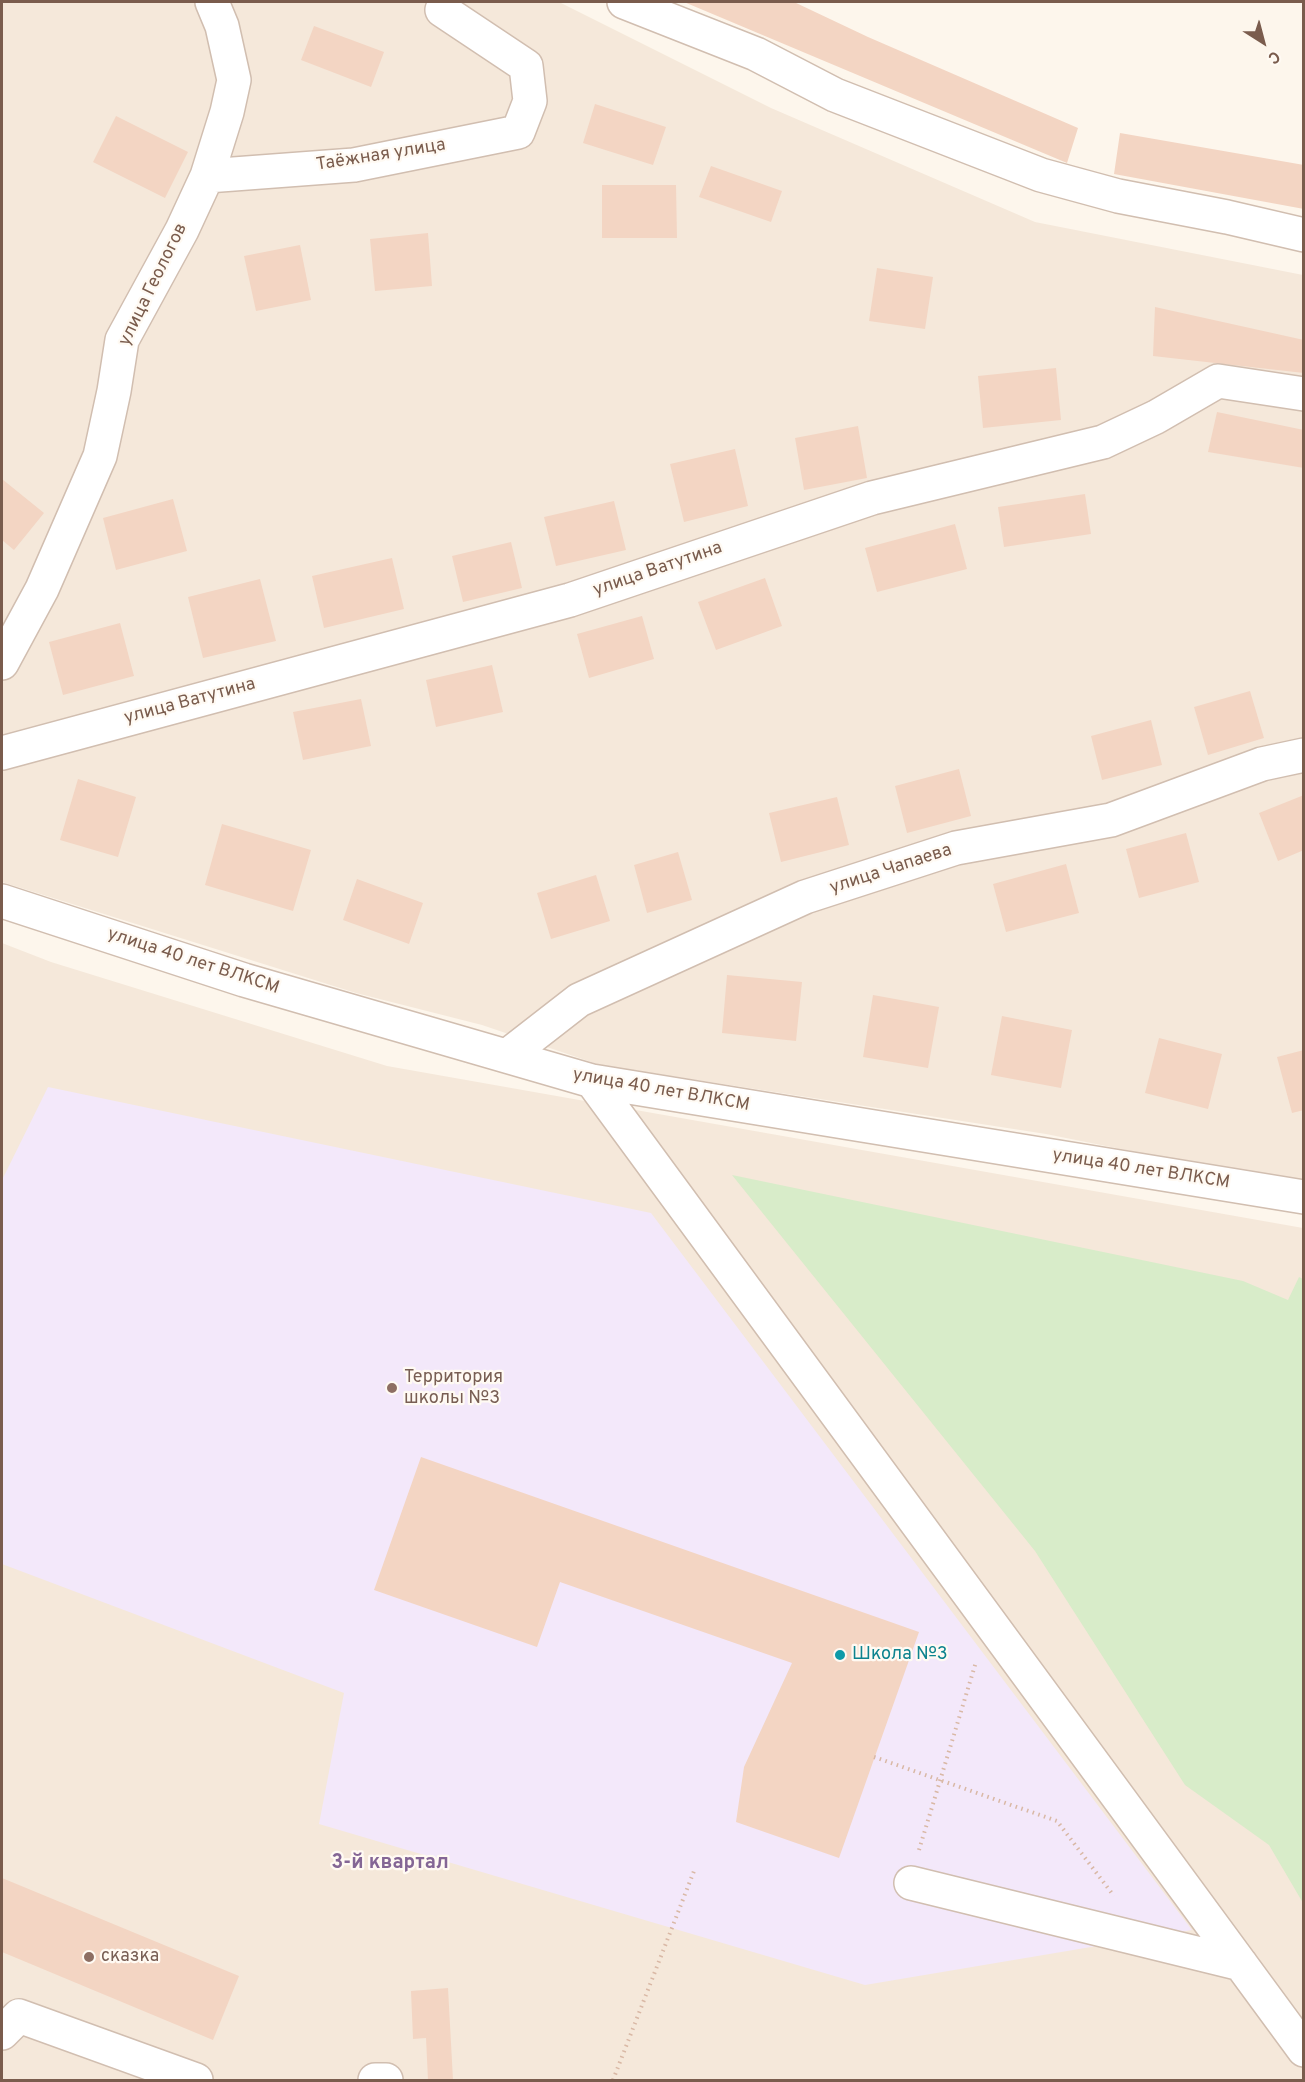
<!DOCTYPE html>
<meta charset="utf-8">
<style>
body{margin:0}
#map{position:relative;width:1305px;height:2082px;overflow:hidden;background:#fdf6ec;font-family:Overpass,sans-serif}
canvas{display:block}
.frame{position:absolute;inset:0;border:3px solid #7a5c4d;pointer-events:none}
.north{position:absolute;left:1233px;top:12px;width:60px;height:60px;-webkit-text-stroke:4px #fffaf3;paint-order:stroke;rotate:144deg;font-size:16px;font-weight:700;line-height:24px;text-align:center;color:#7a5c4d}
.north::after{content:'';display:block;margin:auto;width:21px;height:27px;background:#7a5c4d;clip-path:polygon(50% 0,100% 100%,50% 72%,0 100%)}
</style>
<div id="map">
<canvas width="1305" height="2082"></canvas>
<div class="frame"></div>
<div class="north">С</div>
</div>
<script>
const ctx = document.querySelector('canvas').getContext('2d');
ctx.lineJoin = 'round';
function fill(path, color) { ctx.fillStyle = color; ctx.fill(path, 'evenodd'); }
function stroke(path, color, width, dash) { ctx.strokeStyle = color; ctx.lineWidth = width; ctx.lineCap = dash ? 'butt' : 'round'; ctx.setLineDash(dash || []); ctx.stroke(path); }
function write(font, color, halo, rows, align = 'center') {
  ctx.font = font + ' Overpass,sans-serif'; ctx.lineWidth = 4.5; ctx.setLineDash([]); ctx.textBaseline = 'middle'; ctx.strokeStyle = halo; ctx.fillStyle = color; for (const [text, x, y, turn = 0] of rows) {
    ctx.save(); ctx.translate(x, y); ctx.rotate((+turn || 0) * Math.PI / 180); ctx.textAlign = isNaN(turn) ? turn : align; if (halo) ctx.strokeText(text, 0, 0); ctx.fillText(text, 0, 0); ctx.restore();
  }
}
fill(new Path2D(`
 M 2,2 L 559,2 L 771,108 L 1035,222 L 1303,275 L 1303,1180 L 1256,1176 L 1046,1134 L 600,1065 L 482,1025 L 356,993 L 2,882 Z
 M 2,943 L 51,962 L 387,1066 L 1303,1228 L 1303,2080 L 2,2080 Z`), '#f5e8da');
fill(new Path2D(`
 M 48,1087 L 651,1213 L 1192,1930 L 865,1985 L 319,1824 L 344,1693 L 2,1564 L 2,1180 Z`), '#f3e8fa');
fill(new Path2D(`
 M 732,1175 L 1243,1281 L 1288,1300 L 1299,1277 L 1303,1279 L 1303,1903 L 1269,1845 L 1185,1785 L 1035,1551 Z`), '#d8ecc9');
fill(new Path2D(`
 M 684,2 L 794,2 L 868,37 L 1078,128 L 1067,163 Z
 M 314,26 L 384,52 L 371,87 L 301,60 Z
 M 595,104 L 666,127 L 653,165 L 583,143 Z
 M 116,116 L 188,152 L 165,198 L 93,162 Z
 M 1120,133 L 1304,165 L 1304,209 L 1114,174 Z
 M 711,166 L 782,191 L 771,222 L 699,197 Z
 M 602,185 L 676,185 L 677,238 L 602,238 Z
 M 428,233 L 432,286 L 375,291 L 370,239 Z
 M 300,245 L 311,300 L 256,311 L 244,256 Z
 M 877,268 L 933,277 L 925,329 L 869,321 Z
 M 1155,307 L 1304,340 L 1304,373 L 1153,356 Z
 M 1056,368 L 1061,420 L 983,428 L 978,376 Z
 M 1217,412 L 1304,430 L 1304,468 L 1208,452 Z
 M 858,426 L 867,478 L 804,490 L 795,438 Z
 M 735,449 L 748,506 L 684,522 L 670,464 Z
 M 2,479 L 44,513 L 14,550 L 2,540 Z
 M 1085,494 L 1091,534 L 1004,547 L 998,507 Z
 M 173,499 L 187,551 L 116,570 L 103,518 Z
 M 614,501 L 626,550 L 556,566 L 544,517 Z
 M 955,524 L 967,569 L 877,592 L 865,548 Z
 M 511,542 L 522,588 L 463,602 L 452,556 Z
 M 392,558 L 404,609 L 324,628 L 312,576 Z
 M 765,578 L 782,626 L 716,650 L 698,602 Z
 M 260,579 L 276,641 L 203,658 L 188,597 Z
 M 642,616 L 654,659 L 589,678 L 577,634 Z
 M 120,623 L 134,676 L 63,695 L 49,642 Z
 M 492,665 L 503,712 L 436,727 L 426,680 Z
 M 1250,691 L 1264,738 L 1208,755 L 1194,707 Z
 M 361,699 L 371,746 L 303,760 L 293,712 Z
 M 1151,720 L 1162,765 L 1102,780 L 1091,736 Z
 M 959,769 L 971,816 L 907,833 L 895,786 Z
 M 78,779 L 136,797 L 118,857 L 60,840 Z
 M 1304,795 L 1304,850 L 1278,861 L 1259,813 Z
 M 837,797 L 849,845 L 781,862 L 769,813 Z
 M 222,824 L 311,850 L 293,911 L 205,885 Z
 M 1186,833 L 1199,882 L 1139,898 L 1126,849 Z
 M 678,852 L 692,900 L 647,913 L 634,865 Z
 M 1066,864 L 1079,913 L 1006,932 L 993,884 Z
 M 596,875 L 610,921 L 551,939 L 537,893 Z
 M 357,879 L 423,903 L 409,944 L 343,920 Z
 M 727,975 L 802,982 L 796,1041 L 722,1033 Z
 M 873,995 L 939,1007 L 928,1068 L 863,1057 Z
 M 1002,1016 L 1072,1030 L 1061,1088 L 991,1075 Z
 M 1159,1038 L 1222,1054 L 1208,1109 L 1145,1093 Z
 M 1304,1050 L 1304,1110 L 1292,1113 L 1277,1057 Z
 M 421,1457 L 919,1632 L 839,1858 L 736,1822 L 744,1767 L 792,1663 L 560,1582 L 537,1647 L 374,1590 Z
 M 2,1878 L 239,1976 L 213,2040 L 2,1952 Z
 M 448,1988 L 453,2080 L 428,2080 L 426,2038 L 413,2039 L 411,1991 Z`), '#f3d5c3');
const minor = new Path2D(`
 M 624,2 L 756,54 L 835,95 L 1041,175 L 1118,196 L 1227,217 L 1304,235
 M 207,176 L 354,165 L 518,132 L 530,101 L 526,66 L 442,10
 M 2,663 L 42,589 L 100,456 L 114,391 L 122,340 L 182,230 L 207,176 L 227,112 L 234,80 L 222,26 L 212,2
 M 2,753 L 570,600 L 872,498 L 1103,442 L 1156,417 L 1218,381 L 1304,394
 M 2,901 L 244,980 L 592,1081 L 1304,1197
 M 507,1056 L 579,1000 L 805,897 L 956,848 L 1111,820 L 1262,764 L 1304,755
 M 592,1081 L 1304,2050
 M 911,1883 L 1241,1964
 M 2,2033 L 19,2016 L 196,2080
 M 375,2080 L 386,2080`);
stroke(minor, '#d1beb0', 36);
stroke(new Path2D(`
 M 874,1757 L 1057,1821 L 1114,1896
 M 919,1850 L 976,1662
 M 613,2080 L 694,1871`), '#d9b8a5', 4, [1.5, 4.5]);
stroke(minor, '#fff', 33);
for (const [x, y, r, color] of [
 [392,1388,6,"#8d6e63"],
 [840,1655,6,"#0f9aa8"],
 [89,1957,6,"#8d6e63"]
]) { const dot = new Path2D(); dot.arc(x, y, r, 0, 2 * Math.PI); ctx.fillStyle = color; ctx.fill(dot); stroke(dot, '#fffaf3', 2); }
write('18px', '#7a5c4d', '#fffaf3', [
 ["Таёжная улица",381,156,-9],
 ["улица Геологов",154,285,-64],
 ["улица Ватутина",658,570,-19],
 ["улица Ватутина",190,702,-15],
 ["улица Чапаева",891,870,-18],
 ["улица 40 лет ВЛКСМ",193,962,18],
 ["улица 40 лет ВЛКСМ",661,1091,10],
 ["улица 40 лет ВЛКСМ",1141,1170,9]
]);
write('18px', '#785e54', '#fffaf3', [
 ["Территория",404,1378],
 ["школы №3",404,1399],
 ["сказка",101,1957]
], 'left');
write('18px', '#0d838f', '#fffaf3', [
 ["Школа №3",852,1655]
], 'left');
write('bold 20px', '#846695', '#fffaf3', [
 ["3-й квартал",390,1864]
]);
</script>
